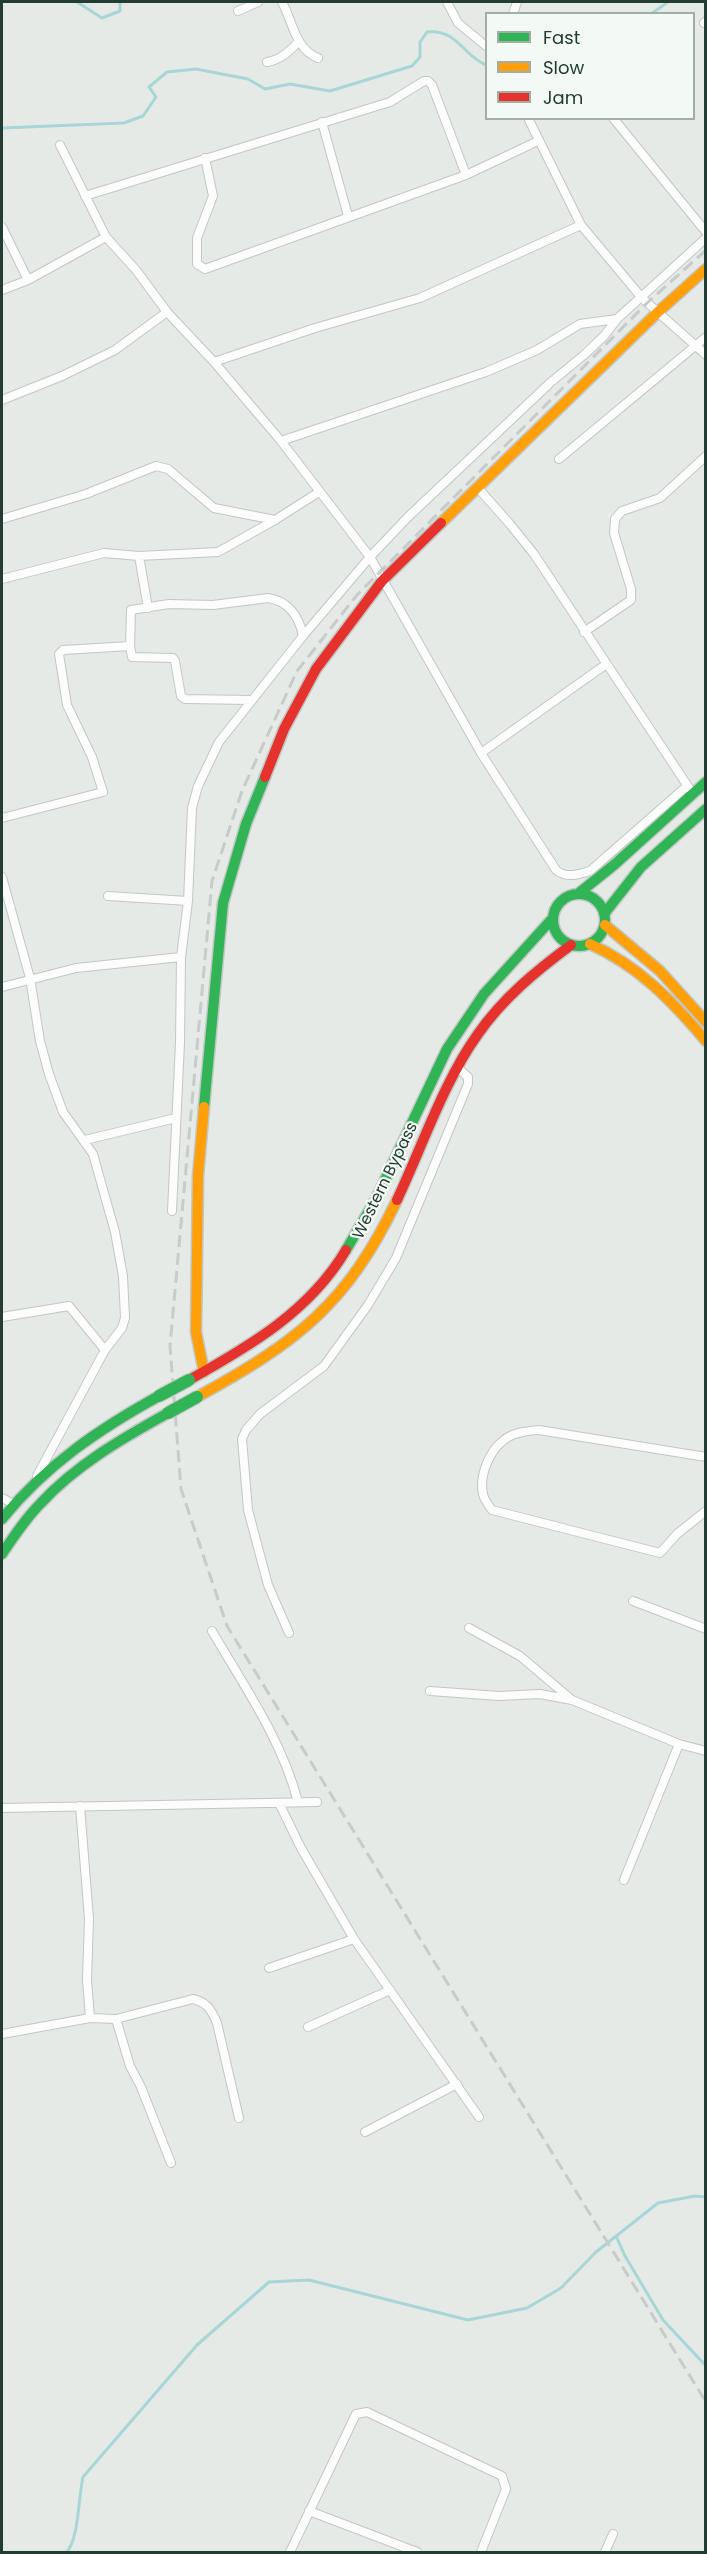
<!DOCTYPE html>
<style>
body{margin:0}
#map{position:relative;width:707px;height:2554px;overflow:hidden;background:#e5eae7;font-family:Poppins,sans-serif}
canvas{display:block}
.frame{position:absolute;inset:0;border:3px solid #233d32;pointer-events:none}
.legend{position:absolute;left:485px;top:12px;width:210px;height:108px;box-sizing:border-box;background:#f3f9f5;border:2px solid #a0aea7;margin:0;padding:8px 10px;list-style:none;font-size:18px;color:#233d32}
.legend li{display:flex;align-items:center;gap:12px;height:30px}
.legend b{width:30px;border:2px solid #a0aea7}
</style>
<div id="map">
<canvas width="707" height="2554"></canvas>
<div class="frame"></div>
<ul class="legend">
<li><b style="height:8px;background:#30b455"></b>Fast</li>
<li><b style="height:8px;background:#ff9f0a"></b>Slow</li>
<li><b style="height:8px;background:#e5322d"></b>Jam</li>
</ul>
</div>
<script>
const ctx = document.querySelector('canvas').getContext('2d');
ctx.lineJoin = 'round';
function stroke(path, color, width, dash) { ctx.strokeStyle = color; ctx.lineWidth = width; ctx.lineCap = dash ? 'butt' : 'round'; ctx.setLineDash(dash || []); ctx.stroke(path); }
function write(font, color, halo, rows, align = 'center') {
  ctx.font = font + ' Poppins,sans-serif'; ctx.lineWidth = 4.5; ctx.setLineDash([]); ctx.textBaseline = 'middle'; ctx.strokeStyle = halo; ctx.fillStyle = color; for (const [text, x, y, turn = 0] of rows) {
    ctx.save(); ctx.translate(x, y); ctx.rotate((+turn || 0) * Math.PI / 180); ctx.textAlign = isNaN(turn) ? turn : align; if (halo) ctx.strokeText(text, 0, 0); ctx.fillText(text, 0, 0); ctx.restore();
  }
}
stroke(new Path2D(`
 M 77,2 L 102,18 L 120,11 L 120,2
 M 651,14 L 668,2
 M 2,128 L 124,123 L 143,116 L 156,97 L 149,87 L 167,72 L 196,69 L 248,79 L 265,89 L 290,84 L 330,91 L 412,66 L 420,57 L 420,42 L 427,32 C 458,29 463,56 486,65
 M 616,2236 L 625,2256 L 663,2320 L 706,2366
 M 67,2552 C 79,2537 78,2500 83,2477 L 197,2345 L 269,2282 L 309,2280 L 468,2320 L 527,2308 L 561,2288 L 596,2252 L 658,2203 L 695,2196 L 706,2197`), '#a8d6d6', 3);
const street = new Path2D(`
 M 282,2 C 293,22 295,49 318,58
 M 447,2 L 458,23 L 486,46
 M 238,11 L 258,2
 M 513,14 L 517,2
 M 704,23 L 706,21
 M 267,62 C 280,60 289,52 298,42
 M 528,118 L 581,225 L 642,298 L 706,355
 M 613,118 L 706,232
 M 322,122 L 348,216
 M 60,145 L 106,237 L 136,270 L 167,312 L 214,362 L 281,441 L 370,557 L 481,753 L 556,870 C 567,879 578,874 590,871 L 687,786
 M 205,158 L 213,196 L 197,238 L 197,264 L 205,269 L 466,175 L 538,141
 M 85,196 L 390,102 L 424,81 L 428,81 L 432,85 L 466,175
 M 2,227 L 28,280
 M 2,290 L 28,280 L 106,237
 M 214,362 L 315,328 L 420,298 L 581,225
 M 2,400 L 62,376 L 115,350 L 167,312
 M 281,441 L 486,372 L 537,350 L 580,324 L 617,319 L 706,238
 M 559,459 L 706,337
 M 478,488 L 509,523 L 534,554 L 689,788
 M 2,519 L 86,494 L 156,466 L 168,469 L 214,508 L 275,520
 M 139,556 L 148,608
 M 2,579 L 104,553 L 139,556 L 218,552 L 275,520 L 319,492
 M 584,632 L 631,600 L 631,589 L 614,533 L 615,519 L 622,511 L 660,498 L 706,456
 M 251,700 L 185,699 L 181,696 L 175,661 L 173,658 L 132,657 L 130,646 L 131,610 L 169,604 L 213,605 L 268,598 C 288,601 299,616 303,636
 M 481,753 L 605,665
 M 2,818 L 103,792 L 92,757 L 67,705 L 59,654 L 63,650 L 130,646
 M 2,877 L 30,978 L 40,1041 L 49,1074 L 63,1112 L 93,1154 L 115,1232 L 123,1276 L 125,1318 L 122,1328 L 105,1350 L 37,1476
 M 108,896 L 188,901
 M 2,987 L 76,968 L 181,957
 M 85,1140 L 176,1118
 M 172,1211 L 180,1043 L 181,957 L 188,901 L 192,808 L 198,786 L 219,742 L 303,636 L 370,557 L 408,517 L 551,382 L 584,355 L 604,336 L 617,319
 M 2,1317 L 69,1306 L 105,1350
 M 706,1457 L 539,1430 C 528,1431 513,1432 504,1440 C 489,1451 479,1476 483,1494 C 484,1499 489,1506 492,1510 L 660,1553 L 677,1534 L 706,1511
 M 2,1498 L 14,1504
 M 633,1601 L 706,1629
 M 469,1628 L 520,1656 L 572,1700
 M 212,1631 C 244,1686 282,1740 298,1802
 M 289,1633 L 268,1585 L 248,1510 L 242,1439 L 246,1430 L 260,1414 L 324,1366 L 368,1305 L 396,1258 L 468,1084 L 468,1077 L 458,1068
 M 430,1691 L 499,1696 L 540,1694 L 572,1700 L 679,1744 L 706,1751
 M 279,1803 L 301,1848 L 354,1939 L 479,2117
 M 80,1806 L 89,1919 L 87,1980 L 90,2018
 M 2,1808 L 317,1802
 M 624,1880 L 679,1744
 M 269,1968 L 354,1939
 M 116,2019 L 130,2066 L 141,2087 L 171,2163
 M 308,2027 L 390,1990
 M 2,2034 L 90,2018 L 116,2019 L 193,1999 C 207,2002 212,2011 217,2023 L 239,2118
 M 365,2132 L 457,2084
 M 309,2511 L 417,2552
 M 290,2552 L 356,2414 L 367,2412 L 502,2476 L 506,2489 L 481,2552
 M 605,2552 L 613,2534`);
const fast = new Path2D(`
 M 579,893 L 614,865 L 706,782
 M553 920a26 26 0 1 1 52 0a26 26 0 1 1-52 0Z
 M 604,914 L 641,867 L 706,809
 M 204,1107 L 223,903 L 246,824 L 265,777
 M 346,1250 L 376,1199 L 447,1049 L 484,994 L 551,920
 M 2,1519 C 46,1465 99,1429 159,1396
 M 2,1554 C 14,1536 26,1518 41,1503 C 76,1465 123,1438 168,1413`);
const slow = new Path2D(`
 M 441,523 L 658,312 L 706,269
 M 605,925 L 660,971 L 706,1022
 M 590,944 C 639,966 672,1001 706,1041
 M 204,1372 L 196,1332 L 198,1176 L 204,1107
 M 197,1397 C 297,1342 347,1305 397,1200`);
const jam = new Path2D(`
 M 265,777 L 284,729 L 316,669 L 382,581 L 441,523
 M 397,1200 C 422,1147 444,1081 478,1034 C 503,998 536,971 571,945
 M 189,1380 C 250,1346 310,1311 346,1250`);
stroke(street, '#c2c7c4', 10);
stroke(fast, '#c1c7c4', 13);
stroke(slow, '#c1c7c4', 13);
stroke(jam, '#c1c7c4', 13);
stroke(street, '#fbfcfb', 8);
stroke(fast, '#30b455', 10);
stroke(slow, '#ff9f0a', 10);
stroke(jam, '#e5322d', 10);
stroke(new Path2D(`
 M 706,250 L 647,303 L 357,595 L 297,671 L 242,791 L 212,881 L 170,1346 L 181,1489 L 227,1626 L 706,2402`), '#c7cbc9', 3, [12, 6]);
const fastBridge = new Path2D(`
 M 159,1396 L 189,1380
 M 168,1413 L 197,1397`);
stroke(fastBridge, '#bdc6c2', 14, []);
stroke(fastBridge, '#30b455', 12);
write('16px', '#233d32', '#f3f9f5', [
 ["Western Bypass",386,1181,-64]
]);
</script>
